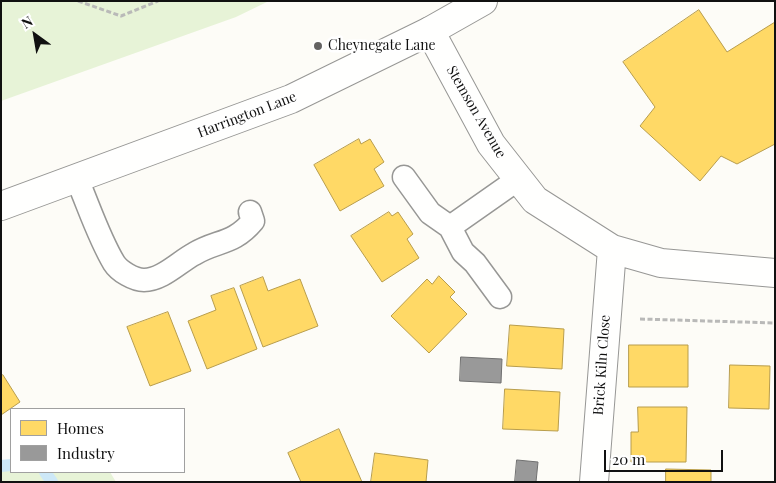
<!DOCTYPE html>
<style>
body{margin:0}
#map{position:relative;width:776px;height:483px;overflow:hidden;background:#fdfcf7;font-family:"Playfair Display",serif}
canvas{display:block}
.frame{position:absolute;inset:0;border:2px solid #111;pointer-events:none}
.legend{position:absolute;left:10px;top:408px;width:175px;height:65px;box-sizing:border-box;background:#fff;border:1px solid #a0a0a0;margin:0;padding:6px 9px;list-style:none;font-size:15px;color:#111}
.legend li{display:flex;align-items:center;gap:10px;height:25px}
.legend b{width:25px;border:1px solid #a0a0a0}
.north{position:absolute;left:10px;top:10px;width:50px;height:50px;-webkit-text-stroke:4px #fff;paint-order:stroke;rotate:328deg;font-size:14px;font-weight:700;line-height:20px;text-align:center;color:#111}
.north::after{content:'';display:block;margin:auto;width:18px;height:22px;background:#111;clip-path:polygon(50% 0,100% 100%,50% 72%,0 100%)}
.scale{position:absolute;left:604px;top:450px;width:119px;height:22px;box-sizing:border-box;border:2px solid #111;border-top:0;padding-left:6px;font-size:15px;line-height:18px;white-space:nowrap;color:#111;-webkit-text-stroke:4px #fff;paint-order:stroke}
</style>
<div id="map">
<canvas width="776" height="483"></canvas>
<div class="frame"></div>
<ul class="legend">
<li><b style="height:14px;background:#ffd966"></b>Homes</li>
<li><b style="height:14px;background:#999"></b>Industry</li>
</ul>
<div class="north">N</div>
<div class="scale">20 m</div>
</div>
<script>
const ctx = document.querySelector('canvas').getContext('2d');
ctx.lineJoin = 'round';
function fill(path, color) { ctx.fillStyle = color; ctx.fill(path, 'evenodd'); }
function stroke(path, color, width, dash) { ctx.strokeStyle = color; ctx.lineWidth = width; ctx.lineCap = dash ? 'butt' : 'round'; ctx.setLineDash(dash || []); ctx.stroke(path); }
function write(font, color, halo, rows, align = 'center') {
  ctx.font = font + ' "Playfair Display",serif'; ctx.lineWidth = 5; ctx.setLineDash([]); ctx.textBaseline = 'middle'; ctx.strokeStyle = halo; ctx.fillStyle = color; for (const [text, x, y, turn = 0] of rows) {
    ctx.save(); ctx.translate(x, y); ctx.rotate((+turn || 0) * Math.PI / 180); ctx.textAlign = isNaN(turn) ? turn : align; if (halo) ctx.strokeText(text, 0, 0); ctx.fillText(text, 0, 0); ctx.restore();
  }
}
fill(new Path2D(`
 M 1,1 L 269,1 L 236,17 L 1,101 Z
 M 11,461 L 11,472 L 110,472 L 116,482 L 1,482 L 1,465 Z`), '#e7f3d7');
const homes = new Path2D(`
 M 699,10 L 727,52 L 775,22 L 775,144 L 737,164 L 721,156 L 700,181 L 640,126 L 655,107 L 623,62 Z
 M 359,139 L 361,144 L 370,139 L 384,162 L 374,169 L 384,186 L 340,211 L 314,165 Z
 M 389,212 L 392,216 L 398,212 L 413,234 L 407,239 L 419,258 L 382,282 L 351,236 Z
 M 439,276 L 455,292 L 450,297 L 467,314 L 429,353 L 391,316 L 427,279 L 432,284 Z
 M 263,277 L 268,291 L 300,279 L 318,326 L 263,347 L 240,286 Z
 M 234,288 L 257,349 L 207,369 L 188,321 L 216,310 L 211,296 Z
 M 168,312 L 191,371 L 150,386 L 127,327 Z
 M 510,325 L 564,329 L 562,369 L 507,366 Z
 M 629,345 L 688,345 L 688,387 L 629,387 Z
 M 730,365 L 770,366 L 769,409 L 729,408 Z
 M 3,375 L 20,402 L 1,415 L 1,376 Z
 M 505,389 L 560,392 L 558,431 L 503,429 Z
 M 638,407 L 687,407 L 686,462 L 631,462 L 631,432 L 638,432 Z
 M 339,429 L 362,482 L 301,482 L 288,453 Z
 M 375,453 L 428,460 L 426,482 L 371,482 Z
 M 666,469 L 711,470 L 711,482 L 666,482 Z`);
fill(homes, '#ffd966');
stroke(homes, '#b89d4c', 1);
const industry = new Path2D(`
 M 461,357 L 502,359 L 501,383 L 460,381 Z
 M 517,460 L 538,462 L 536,482 L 515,482 Z`);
fill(industry, '#999');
stroke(industry, '#707070', 1);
stroke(new Path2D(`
 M 1,466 L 11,465
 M 45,472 L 52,482`), '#cde8f7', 12);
const service = new Path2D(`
 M 404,177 L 430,213 L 450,227 L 517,180
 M 77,179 C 89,207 99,238 114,263 C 119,271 134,280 144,280 C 162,280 179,262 194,254 C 217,240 233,245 253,221 L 250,212
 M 450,227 L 463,252 L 475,263 L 500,297`);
const minor = new Path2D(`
 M 430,31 L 491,144 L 535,200 L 612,249 L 661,263 L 775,273
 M 594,482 L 612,249`);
const tertiary = new Path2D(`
 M 1,206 L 291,99 L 430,31 L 483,1`);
stroke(service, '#979795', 25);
stroke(minor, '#979795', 30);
stroke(tertiary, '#979795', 30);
stroke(new Path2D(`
 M 78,1 L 121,16 L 158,1
 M 640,319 L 775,323`), '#b9b9b8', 3, [5, 2.5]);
stroke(service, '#fffffe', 22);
stroke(minor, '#fffffe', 28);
stroke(tertiary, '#fffffe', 28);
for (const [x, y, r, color] of [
 [318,46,5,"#646362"]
]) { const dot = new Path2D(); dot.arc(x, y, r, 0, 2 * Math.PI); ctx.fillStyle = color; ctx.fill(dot); stroke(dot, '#fff', 2); }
write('14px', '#111', '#fff', [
 ["Cheynegate Lane",328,46]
], 'left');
write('14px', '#111', '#fff', [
 ["Stemson Avenue",476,112,60],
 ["Harrington Lane",247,115,-21],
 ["Brick Kiln Close",602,365,-86]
]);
</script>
